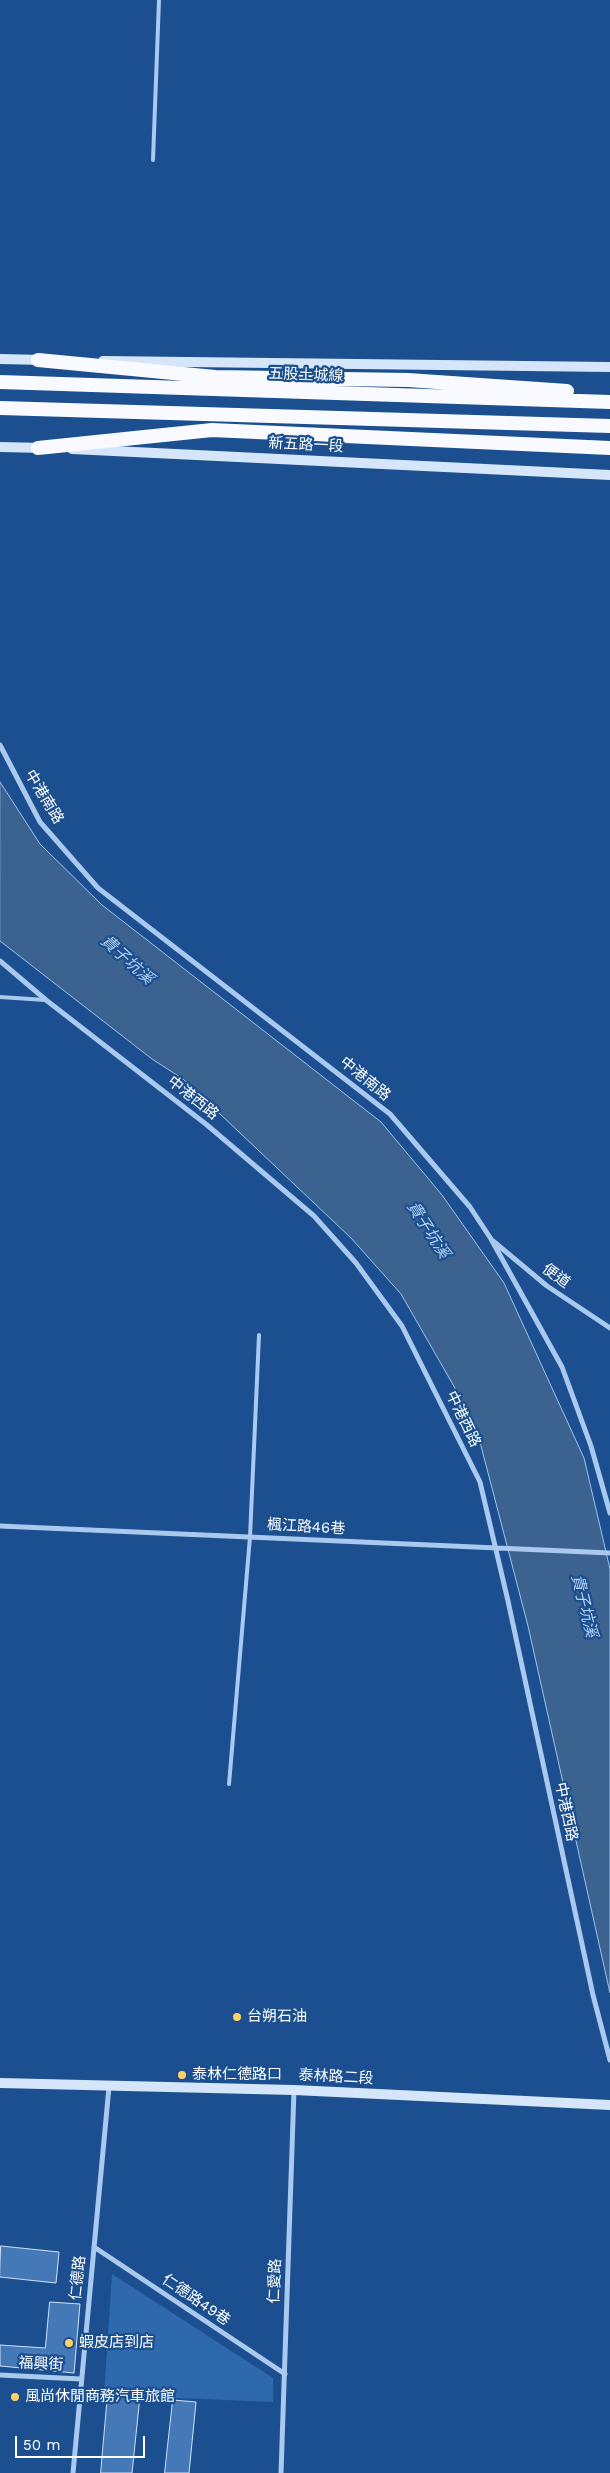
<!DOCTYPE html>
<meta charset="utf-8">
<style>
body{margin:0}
#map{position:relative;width:610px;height:2473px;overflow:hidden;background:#1b4f8f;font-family:"Work Sans",sans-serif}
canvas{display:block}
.scale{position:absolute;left:15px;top:2436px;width:130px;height:22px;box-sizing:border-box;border:2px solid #fff;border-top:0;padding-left:6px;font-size:15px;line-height:18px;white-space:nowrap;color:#fff;-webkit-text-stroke:4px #1b4f8f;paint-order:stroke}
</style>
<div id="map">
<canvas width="610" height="2473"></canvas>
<div class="scale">50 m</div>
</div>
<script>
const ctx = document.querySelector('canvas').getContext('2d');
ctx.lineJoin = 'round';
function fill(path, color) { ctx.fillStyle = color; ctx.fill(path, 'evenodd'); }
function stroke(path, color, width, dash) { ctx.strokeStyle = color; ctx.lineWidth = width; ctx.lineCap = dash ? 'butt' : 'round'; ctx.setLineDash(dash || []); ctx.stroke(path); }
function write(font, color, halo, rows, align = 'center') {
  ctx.font = font + ' "Work Sans","Noto Sans TC",sans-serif'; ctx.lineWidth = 4.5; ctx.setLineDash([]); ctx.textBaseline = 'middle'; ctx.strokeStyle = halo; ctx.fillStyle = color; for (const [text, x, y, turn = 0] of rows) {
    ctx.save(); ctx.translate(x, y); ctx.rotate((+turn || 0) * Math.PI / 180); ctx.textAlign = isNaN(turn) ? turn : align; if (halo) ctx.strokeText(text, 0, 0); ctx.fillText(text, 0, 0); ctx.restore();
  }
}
fill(new Path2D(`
 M 112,2274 L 273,2378 L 273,2402 L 104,2395 Z`), '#2e69ad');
const water = new Path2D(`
 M 0,782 L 40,844 L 102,905 L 381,1122 L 442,1195 L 504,1283 L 584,1458 L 610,1569 L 610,1993 L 528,1626 L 475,1423 L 401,1294 L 351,1238 L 183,1079 L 152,1059 L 0,941 Z`);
fill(water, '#3c6290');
stroke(water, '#9cc4f0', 1);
const building = new Path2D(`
 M 1,2246 L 59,2252 L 56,2283 L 0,2277 Z
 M 50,2302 L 80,2304 L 74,2373 L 0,2366 L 0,2345 L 45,2348 Z
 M 108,2393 L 140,2396 L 132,2473 L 101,2473 Z
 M 173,2400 L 196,2402 L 189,2473 L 165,2473 Z`);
fill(building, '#4478b7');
stroke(building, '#cfe3fa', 1);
stroke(new Path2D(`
 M 153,160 L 159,0
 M 0,997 L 45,1000
 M 229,1784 L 250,1537 L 259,1335`), '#a9c9ee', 4);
stroke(new Path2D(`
 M 0,745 L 40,822 L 98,888 L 390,1114 L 470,1207 L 491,1239 L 562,1367 L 591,1446 L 610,1513
 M 0,961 L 46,1000 L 207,1125 L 314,1216 L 356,1263 L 402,1326 L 480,1482 L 508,1601 L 593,1995 L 610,2060
 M 493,1241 L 547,1286 L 610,1328
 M 0,1526 L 610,1553
 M 94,2247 L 285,2374
 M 0,2375 L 81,2379
 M 73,2473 L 109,2087
 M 281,2473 L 294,2090`), '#a9c9ee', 5);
stroke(new Path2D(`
 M 0,359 L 44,360
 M 103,361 L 610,367
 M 0,447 L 45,448
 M 72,449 L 610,475
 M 0,2083 L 294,2090 L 610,2105`), '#d6e6fa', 10);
stroke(new Path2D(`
 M 38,360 L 215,377 L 408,380 L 567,391
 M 0,382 L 610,402
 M 0,408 L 610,426
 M 38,448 L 212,430 L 610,448`), '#f8faff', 14);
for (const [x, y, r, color] of [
 [237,2017,5,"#ffd166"],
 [182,2075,5,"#ffd166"],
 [69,2343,5,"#ffd166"],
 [15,2397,5,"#ffd166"]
]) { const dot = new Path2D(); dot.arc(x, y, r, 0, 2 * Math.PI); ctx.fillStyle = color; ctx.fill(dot); stroke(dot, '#1b4f8f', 2); }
write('15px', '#fff', '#1b4f8f', [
 ["五股土城線",306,375,2],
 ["新五路一段",306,445,3],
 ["中港南路",44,797,59],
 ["中港南路",365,1079,39],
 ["中港西路",193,1098,38],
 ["便道",556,1276,36],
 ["中港西路",463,1419,64],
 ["楓江路46巷",306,1527,3],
 ["中港西路",566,1812,78],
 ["泰林路二段",336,2077,3],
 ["仁德路",78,2278,-84],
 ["仁愛路",275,2281,-88],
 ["仁德路49巷",196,2300,34],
 ["福興街",41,2364,3]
]);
write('15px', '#fff', '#1b4f8f', [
 ["台朔石油",247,2017],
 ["泰林仁德路口",192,2075],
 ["蝦皮店到店",79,2343],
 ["風尚休閒商務汽車旅館",25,2397]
], 'left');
write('italic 16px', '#b5d3f5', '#1b4f8f', [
 ["貴子坑溪",127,960,42],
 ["貴子坑溪",428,1230,57],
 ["貴子坑溪",584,1606,76]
]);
</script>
